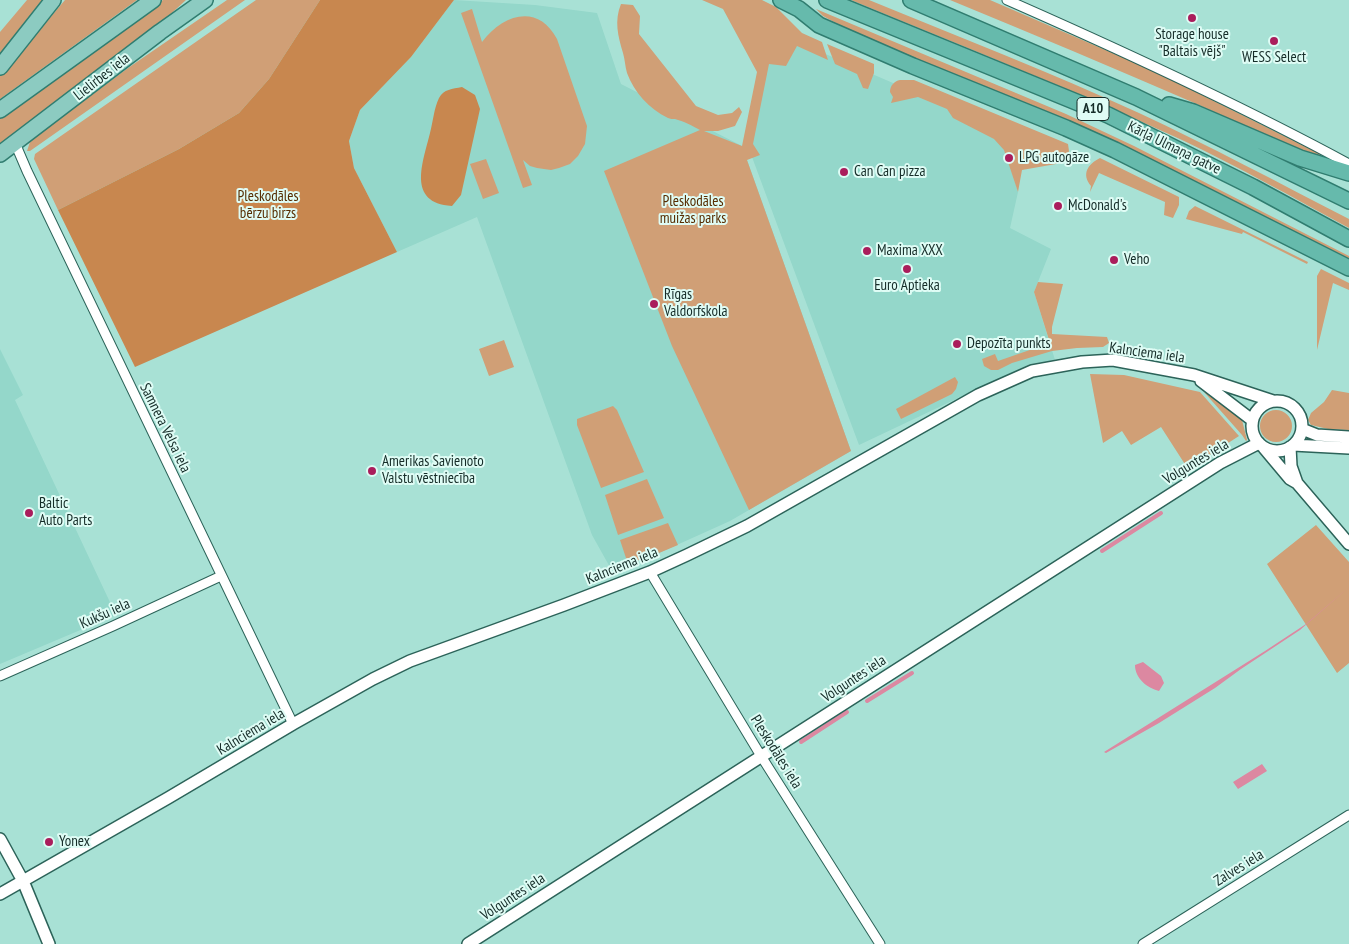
<!DOCTYPE html>
<meta charset="utf-8">
<style>
body{margin:0}
canvas{display:block;background:#a8e1d5}
</style>
<canvas width="1349" height="944"></canvas>
<script>
const ctx = document.querySelector('canvas').getContext('2d');
ctx.lineJoin = 'round';
function fill(path, color) { ctx.fillStyle = color; ctx.fill(path, 'evenodd'); }
function stroke(path, color, width, dash) { ctx.strokeStyle = color; ctx.lineWidth = width; ctx.lineCap = dash ? 'butt' : 'round'; ctx.setLineDash(dash || []); ctx.stroke(path); }
function write(font, color, halo, rows, align = 'center') {
  ctx.font = font + ' "PT Sans Narrow",sans-serif'; ctx.lineWidth = 4; ctx.setLineDash([]); ctx.textBaseline = 'middle'; ctx.strokeStyle = halo; ctx.fillStyle = color; for (const [text, x, y, turn = 0] of rows) {
    ctx.save(); ctx.translate(x, y); ctx.rotate((+turn || 0) * Math.PI / 180); ctx.textAlign = isNaN(turn) ? turn : align; if (halo) ctx.strokeText(text, 0, 0); ctx.fillText(text, 0, 0); ctx.restore();
  }
}
fill(new Path2D(`
 M 454,0 L 535,5 L 597,13 L 621,84 L 742,146 L 851,451 L 730,521 L 659,553 L 611,569 L 592,535 L 477,217 L 397,252 L 354,168 L 349,141 L 360,110 L 411,57 Z
 M 793,40 L 1000,129 L 1018,192 L 1010,228 L 1051,249 L 1034,292 L 1055,360 L 1030,364 L 859,445 L 749,149 L 766,58 Z
 M 0,349 L 23,395 L 15,400 L 116,615 L 0,664 Z`), '#94d7ca');
fill(new Path2D(`
 M 27,0 L 45,0 L 0,54 L 0,32 Z
 M 65,0 L 137,0 L 0,99 L 0,76 Z
 M 163,0 L 186,0 L 163,21 L 0,145 L 0,118 Z
 M 227,0 L 245,0 L 30,151 L 27,151 L 30,142 L 39,134 L 128,68 Z
 M 256,0 L 320,0 L 269,79 L 239,113 L 179,149 L 58,210 L 34,159 L 35,154 Z
 M 702,0 L 762,0 L 776,7 L 802,33 L 822,42 L 828,60 L 797,46 L 786,66 L 769,64 L 753,144 L 760,155 L 747,160 L 851,451 L 749,510 L 672,346 L 604,171 L 700,130 C 693,126 683,121 675,119 C 673,119 670,119 668,118 C 649,109 634,92 627,73 C 625,66 625,60 623,53 C 618,36 614,21 621,4 L 633,5 L 640,16 L 639,34 L 696,106 L 718,115 L 732,113 L 739,107 L 742,112 L 735,126 L 718,131 L 704,131 L 742,146 L 757,72 L 723,9 Z
 M 851,0 L 869,0 C 959,37 1050,72 1139,113 C 1210,146 1279,183 1349,219 L 1349,228 C 1294,198 1239,167 1182,140 C 1073,90 962,46 851,0 Z
 M 950,0 L 990,0 L 1154,71 L 1328,158 C 1284,149 1240,123 1199,105 C 1116,69 1033,34 950,0 Z
 M 472,9 L 482,42 C 503,14 538,3 557,39 L 587,126 L 585,144 L 578,156 L 570,164 L 559,168 L 551,170 L 537,168 L 530,166 L 523,160 L 532,185 L 523,188 L 461,13 Z
 M 816,9 L 1066,114 L 1134,146 L 1349,256 L 1349,263 L 869,41 L 823,16 Z
 M 827,44 L 874,64 L 874,73 L 868,89 L 863,88 L 857,74 L 835,64 Z
 M 900,80 L 914,80 L 1068,144 L 1069,151 L 1066,159 L 1056,164 L 1022,170 L 1018,192 L 1004,150 L 994,139 L 953,118 L 947,109 L 918,97 L 891,103 L 893,97 L 890,92 C 890,86 894,81 900,80 Z
 M 1100,158 L 1179,197 L 1179,205 L 1173,218 L 1164,215 L 1165,202 L 1099,173 L 1090,192 L 1091,186 C 1081,174 1088,164 1100,158 Z
 M 486,159 L 499,193 L 483,199 L 470,164 Z
 M 1195,206 L 1308,262 L 1307,264 L 1243,232 L 1242,234 L 1186,219 L 1189,211 Z
 M 1321,269 L 1349,283 L 1349,290 L 1333,283 L 1317,350 L 1317,276 Z
 M 1038,282 L 1063,284 L 1052,327 L 1052,334 L 1107,337 L 1109,343 L 1103,347 L 1077,348 L 1052,351 L 1012,363 L 998,370 L 991,370 L 984,366 L 982,359 L 995,354 L 998,361 L 1050,343 L 1034,292 Z
 M 504,340 L 514,367 L 489,376 L 479,349 Z
 M 1090,374 L 1124,375 L 1200,392 L 1239,436 L 1188,469 L 1161,427 L 1131,445 L 1122,431 L 1103,443 Z
 M 955,377 L 958,382 L 956,389 L 952,394 L 901,419 L 896,409 Z
 M 1332,390 L 1349,393 L 1349,430 L 1328,429 L 1311,425 L 1308,420 L 1311,413 L 1324,402 Z
 M 1204,392 L 1210,394 L 1241,416 L 1247,440 L 1246,441 L 1242,435 Z
 M 613,406 L 617,410 L 644,472 L 601,488 L 577,425 L 577,419 Z
 M1260 426a16 16 0 1 1 32 0a16 16 0 1 1-32 0Z
 M 647,479 L 664,518 L 618,535 L 605,495 Z
 M 668,523 L 678,545 L 659,553 L 628,564 L 620,540 Z
 M 1316,525 L 1349,562 L 1349,663 L 1337,673 L 1267,564 Z`), '#d09f76');
fill(new Path2D(`
 M 320,0 L 454,0 L 411,57 L 360,110 L 349,141 L 354,168 L 397,252 L 135,367 L 58,210 L 179,149 L 239,113 L 269,79 Z
 M 462,87 L 475,95 L 480,109 L 461,195 L 452,206 C 406,203 423,162 430,133 C 433,122 434,108 439,98 C 444,89 452,89 462,87 Z`), '#c8874f');
fill(new Path2D(`
 M 1349,587 L 1300,630 L 1241,669 L 1215,688 L 1159,723 L 1106,753 L 1104,752 L 1265,651 L 1306,624 Z
 M 1143,662 L 1161,676 L 1164,683 L 1159,691 C 1147,688 1135,678 1135,665 Z
 M 1262,764 L 1267,771 L 1238,789 L 1233,782 Z`), '#dc88a1');
stroke(new Path2D(`
 M 1102,551 L 1161,513
 M 867,701 L 912,673
 M 801,742 L 847,712`), '#dc88a1', 4);
const minor = new Path2D(`
 M 1007,0 C 1123,51 1238,104 1349,164
 M 15,143 L 27,171 L 293,724
 M 650,572 L 761,756 L 880,944
 M 0,676 L 113,626 L 221,576
 M 1143,944 L 1349,815`);
const tertiary = new Path2D(`
 M 1201,381 L 1252,420
 M1252 426a25 25 0 1 1 50 0a25 25 0 1 1-50 0Z
 M 1302,429 L 1317,435 L 1349,437
 M 1293,445 L 1349,448
 M 1290,447 L 1291,466 L 1297,483
 M 1264,448 L 1290,479 L 1297,483 L 1349,544
 M 0,839 L 23,881 L 49,944
 M 0,894 L 168,798 L 293,724 L 373,679 L 410,661 L 564,605 L 650,572 L 687,555 L 747,526 L 978,395 L 1032,371 L 1082,362 L 1113,360 L 1194,375 L 1273,401
 M 468,944 L 1220,463 L 1259,443`);
const primary = new Path2D(`
 M 0,67 L 53,0
 M 0,110 L 153,0
 M 0,154 L 160,32 L 205,0`);
const trunk = new Path2D(`
 M 781,0 L 799,9 L 819,25 L 913,66 L 1066,128 L 1115,150 L 1349,268
 M 827,0 L 1108,115 L 1253,187 L 1349,239
 M 911,0 L 1136,97 L 1349,201
 M 1169,105 L 1193,112 L 1300,158 L 1349,173`);
stroke(minor, '#2c6359', 11);
stroke(tertiary, '#2c6359', 14);
stroke(primary, '#307d70', 18);
stroke(trunk, '#307d70', 18);
stroke(minor, '#fff', 9);
stroke(tertiary, '#fff', 11);
stroke(primary, '#8ccbc1', 15);
stroke(trunk, '#66baac', 15);
for (const [x, y, r, color] of [
 [1192,18,5,"#aa1d5c"],
 [1274,41,5,"#aa1d5c"],
 [1009,158,5,"#aa1d5c"],
 [844,172,5,"#aa1d5c"],
 [1058,206,5,"#aa1d5c"],
 [867,251,5,"#aa1d5c"],
 [1114,260,5,"#aa1d5c"],
 [907,269,5,"#aa1d5c"],
 [654,304,5,"#aa1d5c"],
 [957,344,5,"#aa1d5c"],
 [372,471,5,"#aa1d5c"],
 [29,513,5,"#aa1d5c"],
 [49,842,5,"#aa1d5c"]
]) { const dot = new Path2D(); dot.arc(x, y, r, 0, 2 * Math.PI); ctx.fillStyle = color; ctx.fill(dot); stroke(dot, '#dffcf5', 2); }
for (const [x, y, w] of [
 [1093,109,32]
]) { const box = new Path2D(); box.roundRect(x - w / 2, y - 11.5, w, 23, 4); ctx.fillStyle = '#dffcf5'; ctx.fill(box); stroke(box, '#152c28', 1); }
write('bold 14px', '#152c28', null, [
 ["A10",1093,109]
]);
write('15px', '#152c28', '#dffcf5', [
 ["Storage house",1192,35,"center"],
 ["\"Baltais vējš\"",1192,52,"center"],
 ["WESS Select",1274,58,"center"],
 ["LPG autogāze",1019,158],
 ["Can Can pizza",854,172],
 ["McDonald's",1068,206],
 ["Maxima XXX",877,251],
 ["Veho",1124,260],
 ["Euro Aptieka",907,286,"center"],
 ["Rīgas",664,295],
 ["Valdorfskola",664,312],
 ["Depozīta punkts",967,344],
 ["Amerikas Savienoto",382,462],
 ["Valstu vēstniecība",382,479],
 ["Baltic",39,504],
 ["Auto Parts",39,521],
 ["Yonex",59,842]
], 'left');
write('15px', '#152c28', '#dffcf5', [
 ["Lielirbes iela",102,77,-38],
 ["Kārļa Ulmaņa gatve",1174,148,26],
 ["Kalnciema iela",1147,353,8],
 ["Samnera Velsa iela",165,428,64],
 ["Volguntes iela",1196,462,-31],
 ["Kalnciema iela",622,566,-22],
 ["Kukšu iela",105,614,-24],
 ["Volguntes iela",854,679,-33],
 ["Kalnciema iela",251,732,-31],
 ["Pleskodāles iela",776,752,58],
 ["Zalves iela",1239,868,-32],
 ["Volguntes iela",513,897,-33]
]);
write('15px', '#562c00', '#dffcf5', [
 ["Pleskodāles",268,197],
 ["bērzu birzs",268,214],
 ["Pleskodāles",693,202],
 ["muižas parks",693,219]
]);
</script>
